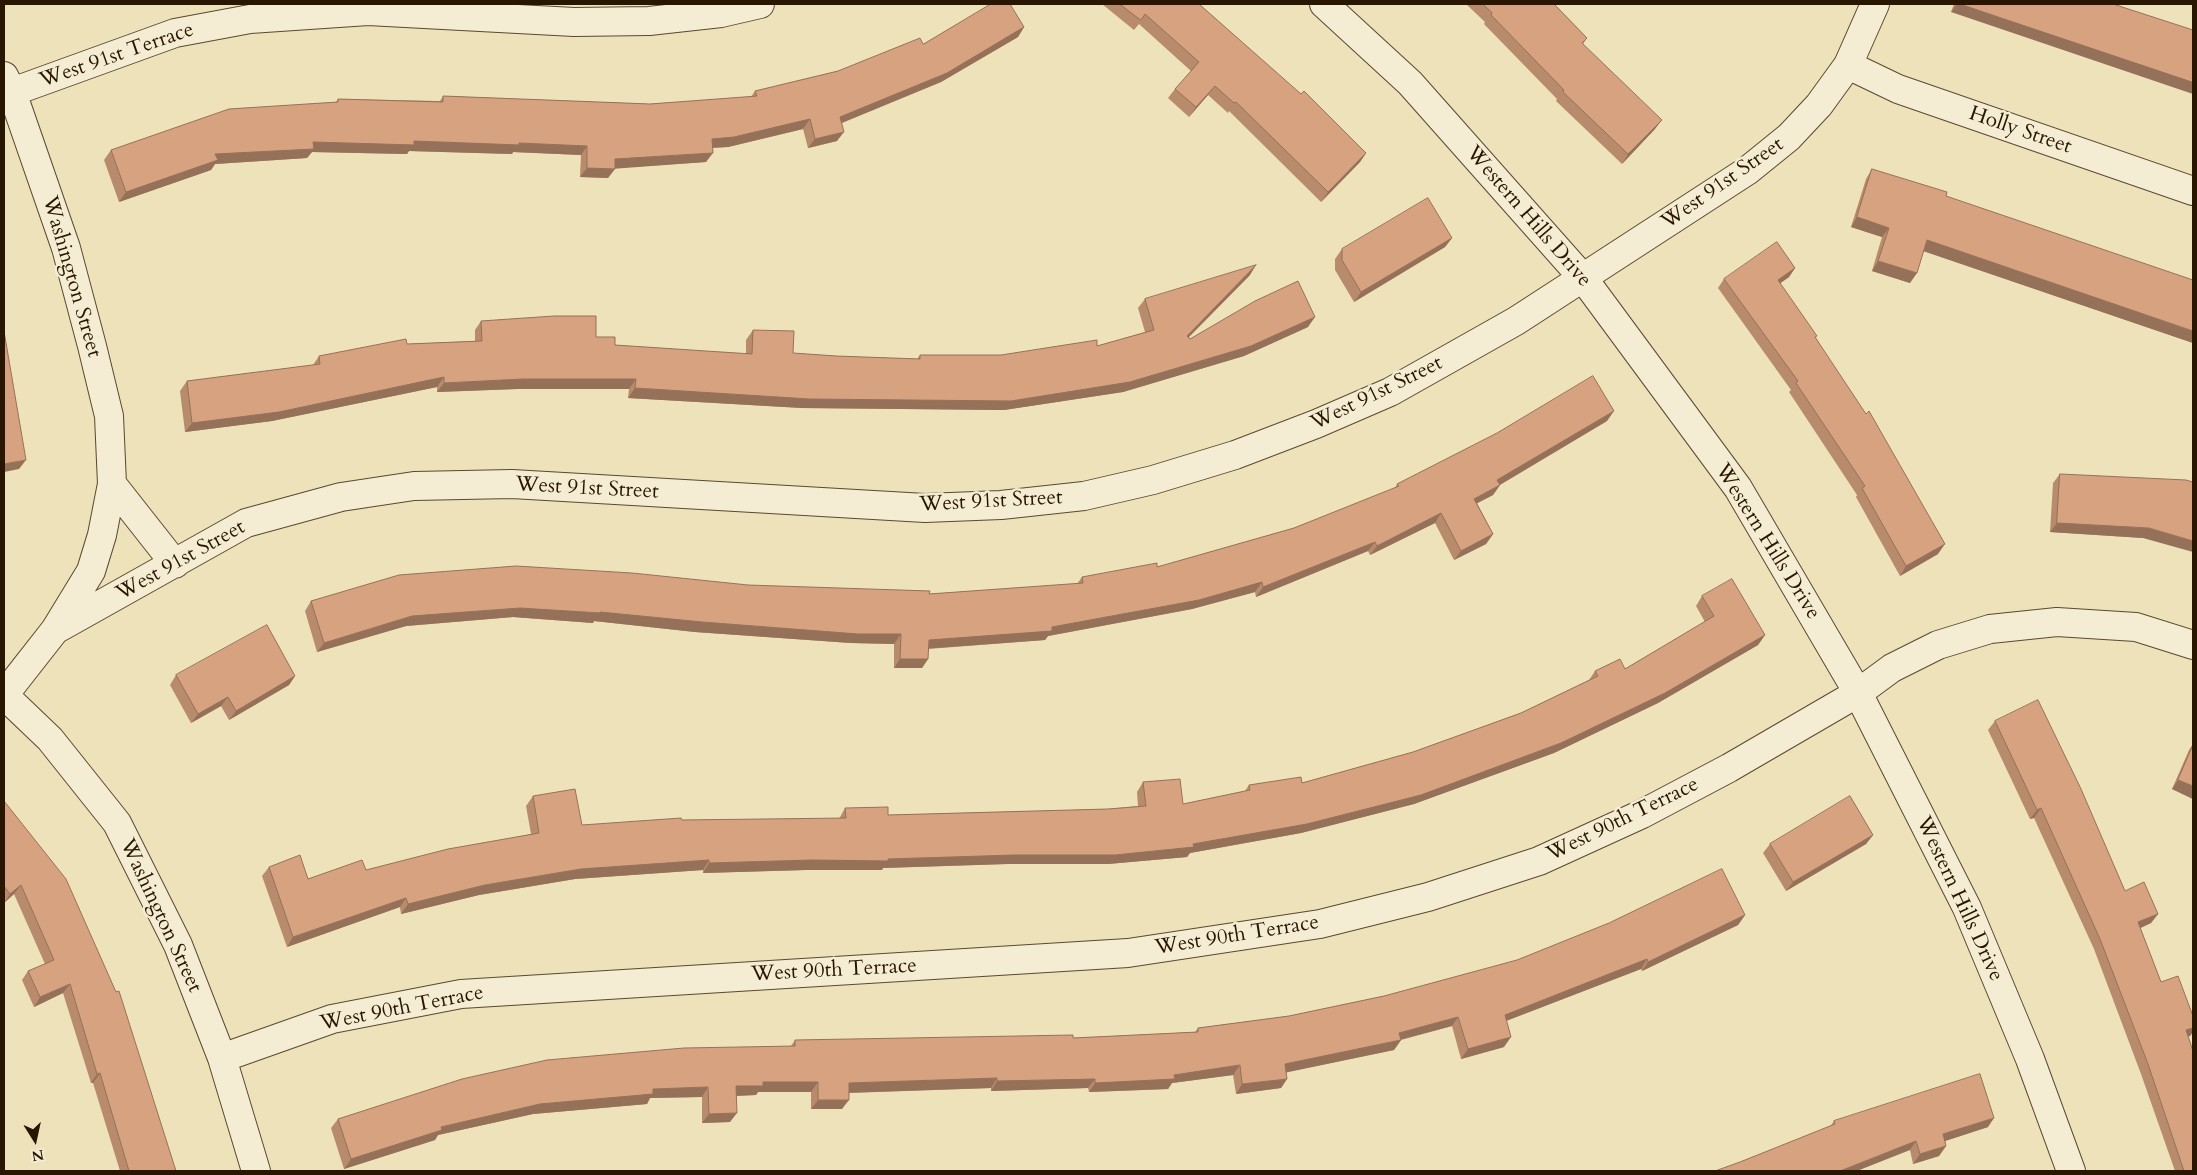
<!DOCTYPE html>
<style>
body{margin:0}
#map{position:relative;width:2197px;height:1175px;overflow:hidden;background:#eee2bb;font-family:Cardo,serif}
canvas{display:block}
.frame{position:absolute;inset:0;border:5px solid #281600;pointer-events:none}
.north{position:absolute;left:10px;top:1115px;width:50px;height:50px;-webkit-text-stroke:4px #f4ecd3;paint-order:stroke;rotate:170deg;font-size:14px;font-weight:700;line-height:20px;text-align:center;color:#281600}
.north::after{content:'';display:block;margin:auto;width:18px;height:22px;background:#281600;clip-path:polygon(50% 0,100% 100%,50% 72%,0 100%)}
</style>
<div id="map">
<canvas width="2197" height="1175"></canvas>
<div class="frame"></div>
<div class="north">N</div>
</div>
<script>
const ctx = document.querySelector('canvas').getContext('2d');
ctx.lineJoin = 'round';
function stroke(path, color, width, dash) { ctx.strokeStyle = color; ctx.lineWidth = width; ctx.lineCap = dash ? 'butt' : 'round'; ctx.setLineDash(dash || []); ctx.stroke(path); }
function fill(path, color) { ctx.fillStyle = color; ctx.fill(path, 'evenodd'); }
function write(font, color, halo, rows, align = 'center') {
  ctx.font = font + ' Cardo,serif'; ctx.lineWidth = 5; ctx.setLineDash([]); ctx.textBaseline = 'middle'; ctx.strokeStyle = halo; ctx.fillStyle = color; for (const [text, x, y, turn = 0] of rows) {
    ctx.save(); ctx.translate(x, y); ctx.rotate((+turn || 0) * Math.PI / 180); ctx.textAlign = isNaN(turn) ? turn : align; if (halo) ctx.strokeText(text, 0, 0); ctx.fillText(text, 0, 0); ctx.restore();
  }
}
const minor = new Path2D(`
 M 1324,4 L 1410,83 L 1583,278 L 1738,488 L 1858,693 L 1967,908 L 2030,1059 L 2071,1171
 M 1848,65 L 1898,89 L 2193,191
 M 4,76 L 12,92 L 66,248 L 92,346 L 109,416 L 112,484 L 175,564
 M 12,92 L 175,33 L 250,19 L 368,11 L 574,22 L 649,21 L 721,13 L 760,4
 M 55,630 L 91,571 L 102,535 L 112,484
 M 4,695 L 55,630 L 246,523 L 341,497 L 414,486 L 512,484 L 925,508 L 1001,505 L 1084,496 L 1153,480 L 1235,455 L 1316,424 L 1390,392 L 1516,321 L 1747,171 L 1789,137 L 1819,105 L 1848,65 L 1875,4
 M 4,695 L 50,739 L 117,823 L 178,945 L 222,1058 L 256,1171
 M 222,1058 L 332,1019 L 461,994 L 1128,953 L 1320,924 L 1428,897 L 1539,861 L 1642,814 L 1729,768 L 1858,693 L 1892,668 L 1938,645 L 1990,629 L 2057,622 L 2136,627 L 2193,645`);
stroke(minor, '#5a492f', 30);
stroke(minor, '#f4ecd3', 28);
fill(new Path2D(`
 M 1102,4 L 1199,4 L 1366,153 L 1360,162 L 1321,202 L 1229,111 L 1228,113 L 1208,95 L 1189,117 L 1168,98 L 1175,89 L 1191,71 L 1139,24 L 1134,30 Z
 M 1466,4 L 1554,4 L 1587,38 L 1583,44 L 1655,129 L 1622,164 L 1556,101 L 1557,99 L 1484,24 L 1485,22 Z
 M 1954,4 L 2113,4 L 1951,12 Z
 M 1024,27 L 1018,37 L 941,82 L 842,123 L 837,141 L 808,148 L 803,129 L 728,147 L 712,148 L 706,162 L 615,168 L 608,178 L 580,177 L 581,155 L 513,152 L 512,154 L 409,151 L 407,154 L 312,152 L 307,158 L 215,164 L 211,170 L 119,202 L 104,160 L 111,150 L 336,102 L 338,99 L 440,101 L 443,96 L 650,104 L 751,97 L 755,91 L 838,71 L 923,44 Z
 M 1872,169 L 1946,196 L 2193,343 L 1924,251 L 1910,283 L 1872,271 L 1882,237 L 1851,227 L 1866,179 Z
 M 1452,238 L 1445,247 L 1354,302 L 1335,270 L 1335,259 L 1342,249 Z
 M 1795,268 L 1789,277 L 1780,283 L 1816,338 L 1938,554 L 1900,576 L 1856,497 L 1857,495 L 1789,392 L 1791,390 L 1718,288 L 1724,279 Z
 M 1250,275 L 1189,337 L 1190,339 L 1308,327 L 1244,356 L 1123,392 L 1004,410 L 802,408 L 628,398 L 629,389 L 517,389 L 437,392 L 437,387 L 272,421 L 185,432 L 180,391 L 187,381 L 313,365 L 319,356 L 407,344 L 475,341 L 475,330 L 481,321 L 596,337 L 615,345 L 746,354 L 746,340 L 753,330 L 793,353 L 836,356 L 917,359 L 920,355 L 1001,355 L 1097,346 L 1145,332 L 1138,308 L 1145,299 Z
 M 1607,421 L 1500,485 L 1493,495 L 1477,503 L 1493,534 L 1486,544 L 1454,560 L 1435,523 L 1370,555 L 1368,551 L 1256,597 L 1255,592 L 1192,609 L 1048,636 L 1045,640 L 928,649 L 928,659 L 922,668 L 894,668 L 894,644 L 851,643 L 695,632 L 594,621 L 593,623 L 513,617 L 406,626 L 317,652 L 305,611 L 311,601 L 748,585 L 929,594 L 1077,584 L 1082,577 L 1157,567 L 1294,528 L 1395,488 L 1397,484 Z
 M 2060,474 L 2143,538 L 2050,532 L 2053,483 Z
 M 1702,596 L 1765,635 L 1758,645 L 1658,703 L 1554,753 L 1414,804 L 1301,833 L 1190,853 L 1187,857 L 1108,864 L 1007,864 L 883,868 L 882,870 L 806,870 L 703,873 L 703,870 L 575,879 L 479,895 L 401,914 L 400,907 L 287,947 L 262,876 L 269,867 L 308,879 L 366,870 L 531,834 L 526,806 L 533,796 L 582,825 L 682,820 L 839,819 L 845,808 L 888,815 L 1108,809 L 1138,806 L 1137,792 L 1143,782 L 1183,804 L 1245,791 L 1249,785 L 1302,783 L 1413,752 L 1521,713 L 1589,680 L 1595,671 L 1625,669 L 1705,622 L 1696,606 Z
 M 176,675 L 295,676 L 289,685 L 229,720 L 221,706 L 191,723 L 170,685 Z
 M 1995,721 L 2125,891 L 2158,914 L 2151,923 L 2140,928 L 2161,982 L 2193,1016 L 2193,1032 L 2190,1036 L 2188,1036 L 2193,1171 L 2175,1171 L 2141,1074 L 2094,949 L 2034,818 L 2030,819 L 1988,730 Z
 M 2193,744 L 2193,799 L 2172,789 L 2189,750 Z
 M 4,801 L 176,1171 L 120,1171 L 93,1083 L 91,1083 L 63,993 L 34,1007 L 22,980 L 28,971 L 45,964 L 14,894 L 4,903 Z
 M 1873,835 L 1866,844 L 1786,891 L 1763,853 L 1770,844 Z
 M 1745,915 L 1738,925 L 1642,971 L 1641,969 L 1506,1021 L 1504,1047 L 1461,1059 L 1452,1026 L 1401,1040 L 1394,1050 L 1286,1072 L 1287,1079 L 1281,1088 L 1236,1094 L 1233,1075 L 1172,1083 L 1168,1089 L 1089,1092 L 1088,1088 L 991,1091 L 991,1088 L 849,1093 L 842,1109 L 811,1109 L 811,1092 L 758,1092 L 756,1095 L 737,1096 L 730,1122 L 702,1123 L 702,1097 L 650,1098 L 647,1104 L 533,1114 L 438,1135 L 435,1140 L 344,1169 L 331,1128 L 338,1119 L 791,1046 L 795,1040 L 1073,1038 L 1195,1032 L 1198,1028 L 1289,1016 L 1384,996 Z
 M 1834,1121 L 1988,1127 L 1945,1141 L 1946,1146 L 1939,1156 L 1913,1164 L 1910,1150 L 1740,1162 L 1830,1127 Z`), '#b98b6d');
fill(new Path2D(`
 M 1957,4 L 1960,4 L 2193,82 L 2193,94 L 1951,12 Z
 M 1024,27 L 1018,37 L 941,82 L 834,126 L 840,117 Z
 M 1215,86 L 1208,95 L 1189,117 L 1196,107 Z
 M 810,119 L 803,129 L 728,147 L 705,148 L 712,139 Z
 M 1662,120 L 1655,129 L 1622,164 L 1628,154 Z
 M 844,132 L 837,141 L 808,148 L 815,139 Z
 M 414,141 L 519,143 L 587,146 L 581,155 L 513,152 L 512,154 L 409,151 L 407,154 L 312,152 L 307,158 L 215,164 L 211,170 L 119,202 L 126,192 L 215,154 L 313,142 Z
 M 713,153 L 706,162 L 611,169 L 615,169 L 608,178 L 580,177 L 587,168 L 615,159 Z
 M 1366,153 L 1360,162 L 1321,202 L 1328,192 Z
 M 1857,217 L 1889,228 L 1882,237 L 1851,227 Z
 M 1452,238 L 1445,247 L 1354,302 L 1361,292 Z
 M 1927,240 L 2193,331 L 2193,343 L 1920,250 Z
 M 1878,261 L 1917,273 L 1910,283 L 1872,271 Z
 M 1256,265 L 1250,275 L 1181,345 L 1187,336 Z
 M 1795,268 L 1789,277 L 1771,290 L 1778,280 Z
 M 1315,317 L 1308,327 L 1244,356 L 1123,392 L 1004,410 L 802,408 L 628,398 L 635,388 L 1011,401 Z
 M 444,377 L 437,387 L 272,421 L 185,432 L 192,423 Z
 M 523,379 L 636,379 L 629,389 L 517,389 L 437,392 L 444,383 Z
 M 1614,411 L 1607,421 L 1491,490 L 1497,480 Z
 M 26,460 L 19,469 L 4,472 L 4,464 Z
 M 1500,485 L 1493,495 L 1468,508 L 1474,499 Z
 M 1441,513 L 1435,523 L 1370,555 L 1377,546 Z
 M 2057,523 L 2149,528 L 2193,541 L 2193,552 L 2143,538 L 2050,532 Z
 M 1493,534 L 1486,544 L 1454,560 L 1461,551 Z
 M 1375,542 L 1368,551 L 1256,597 L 1263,587 Z
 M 1945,544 L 1938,554 L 1900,576 L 1906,566 Z
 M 1262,582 L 1255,592 L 1192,609 L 1048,636 L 1045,640 L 922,649 L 929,640 L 1052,627 Z
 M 520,608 L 600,612 L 901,634 L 894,644 L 851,643 L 695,632 L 594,621 L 593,623 L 513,617 L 406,626 L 317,652 L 324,643 L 412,616 Z
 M 1765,635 L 1758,645 L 1658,703 L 1554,753 L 1414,804 L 1301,833 L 1190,853 L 1187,857 L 1108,864 L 1007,864 L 883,868 L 882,870 L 806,870 L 703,873 L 709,863 L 812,860 L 888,859 L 1193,844 Z
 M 900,659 L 928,659 L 922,668 L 894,668 Z
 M 295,676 L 289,685 L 229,720 L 236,711 Z
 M 228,697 L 221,706 L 191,723 L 198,714 Z
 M 2178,780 L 2193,786 L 2193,799 L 2172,789 Z
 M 2041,808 L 2034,818 L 2030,819 L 2037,810 Z
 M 1873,835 L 1866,844 L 1786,891 L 1793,882 Z
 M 709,860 L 703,870 L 575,879 L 479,895 L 401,914 L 408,904 L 485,885 L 581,869 Z
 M 21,885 L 14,894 L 4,903 L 10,894 Z
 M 406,898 L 400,907 L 287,947 L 293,937 Z
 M 2158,914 L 2151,923 L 2132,932 L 2138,922 Z
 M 1745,915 L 1738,925 L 1642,971 L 1648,962 Z
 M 1647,959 L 1641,969 L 1498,1024 L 1505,1015 Z
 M 70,984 L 63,993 L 34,1007 L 40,997 Z
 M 1458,1017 L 1452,1026 L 1395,1041 L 1401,1040 L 1394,1050 L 1279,1074 L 1285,1064 Z
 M 2193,1028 L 2193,1032 L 2190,1036 L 2180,1040 L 2186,1030 Z
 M 1511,1037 L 1504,1047 L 1461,1059 L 1468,1049 Z
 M 1240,1065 L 1233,1075 L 1172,1083 L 1168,1089 L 1089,1092 L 1095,1083 L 1174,1075 Z
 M 100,1073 L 93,1083 L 91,1083 L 97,1074 Z
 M 997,1078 L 991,1088 L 842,1093 L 849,1083 Z
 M 1095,1079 L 1088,1088 L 991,1091 L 997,1081 Z
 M 1287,1079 L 1281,1088 L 1236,1094 L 1242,1084 Z
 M 763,1082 L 818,1082 L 811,1092 L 758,1092 L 756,1095 L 730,1096 L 736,1086 Z
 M 708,1087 L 702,1097 L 650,1098 L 647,1104 L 533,1114 L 438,1135 L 435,1140 L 344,1169 L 351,1159 L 441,1127 L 540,1104 L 653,1089 Z
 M 818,1100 L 849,1100 L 842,1109 L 811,1109 Z
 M 737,1113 L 730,1122 L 702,1123 L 709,1114 Z
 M 1994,1118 L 1988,1127 L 1936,1144 L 1943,1134 Z
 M 1916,1141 L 1910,1150 L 1857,1171 L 1840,1171 Z
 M 1946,1146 L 1939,1156 L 1913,1164 L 1920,1154 Z`), '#967159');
const building = new Path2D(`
 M 991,4 L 1010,4 L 1024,27 L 947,73 L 840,117 L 844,132 L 815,139 L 810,119 L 734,137 L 712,139 L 713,153 L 615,159 L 615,169 L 587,168 L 587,146 L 519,143 L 519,145 L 414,141 L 414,145 L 313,142 L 314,149 L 215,154 L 218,160 L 126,192 L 111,150 L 229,109 L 338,102 L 338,99 L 443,102 L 443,96 L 650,104 L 757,96 L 755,91 L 838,71 L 920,38 L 923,44 Z
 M 1120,4 L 1199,4 L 1301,94 L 1304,91 L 1366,153 L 1328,192 L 1236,102 L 1234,103 L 1215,86 L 1196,107 L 1175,89 L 1199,62 L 1145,14 L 1141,20 Z
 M 1483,4 L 1554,4 L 1587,38 L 1582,43 L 1662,120 L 1628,154 L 1563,92 L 1564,90 L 1491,15 L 1492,13 Z
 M 1960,4 L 2113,4 L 2193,30 L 2193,82 Z
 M 1872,169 L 1947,192 L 1946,196 L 2193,280 L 2193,331 L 1927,240 L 1917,273 L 1878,261 L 1889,228 L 1857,217 Z
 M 1428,198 L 1452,238 L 1361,292 L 1342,260 L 1342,249 Z
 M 1777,242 L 1795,268 L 1778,280 L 1817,336 L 1815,337 L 1866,414 L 1869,411 L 1945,544 L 1906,566 L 1862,488 L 1865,486 L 1796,383 L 1798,381 L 1724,279 Z
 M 1256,265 L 1187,336 L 1190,339 L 1255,301 L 1298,281 L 1315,317 L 1251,346 L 1130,382 L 1011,401 L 809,399 L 635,388 L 636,379 L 523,379 L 444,383 L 444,377 L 279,412 L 192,423 L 187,381 L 320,364 L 319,356 L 406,339 L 407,344 L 482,341 L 481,321 L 554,316 L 596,316 L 596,337 L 615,337 L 615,345 L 752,354 L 753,330 L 794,331 L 793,353 L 836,356 L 920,359 L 920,355 L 1001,355 L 1097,340 L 1097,346 L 1154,330 L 1145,299 Z
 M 4,331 L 26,460 L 4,464 Z
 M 1593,376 L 1614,411 L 1497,480 L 1500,485 L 1474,499 L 1493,534 L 1461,551 L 1441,513 L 1377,546 L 1375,542 L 1263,587 L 1262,582 L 1199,600 L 1052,627 L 1052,631 L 929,640 L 928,659 L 900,659 L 901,634 L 858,634 L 702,622 L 600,612 L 600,613 L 520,608 L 412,616 L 324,643 L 311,601 L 399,575 L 516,566 L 632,573 L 748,585 L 930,591 L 929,594 L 1083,583 L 1082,577 L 1157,563 L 1157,567 L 1294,528 L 1399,486 L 1397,484 L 1497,433 Z
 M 2060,474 L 2186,480 L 2193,482 L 2193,541 L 2149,528 L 2057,523 Z
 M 1732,579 L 1765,635 L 1665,693 L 1561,743 L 1421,795 L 1307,824 L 1193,844 L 1194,847 L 1115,855 L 1014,855 L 888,859 L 888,861 L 812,860 L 709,863 L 709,860 L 581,869 L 485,885 L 408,904 L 406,898 L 293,937 L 269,867 L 300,855 L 308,879 L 362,860 L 366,870 L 448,849 L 539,833 L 533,796 L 575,789 L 582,825 L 681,818 L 682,820 L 846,818 L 845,808 L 888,807 L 888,815 L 1108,809 L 1146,806 L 1143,782 L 1180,779 L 1183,804 L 1250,790 L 1249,785 L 1301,777 L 1302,783 L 1413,752 L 1521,713 L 1598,676 L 1595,671 L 1620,659 L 1625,669 L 1714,616 L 1702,596 Z
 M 267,625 L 295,676 L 236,711 L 228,697 L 198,714 L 176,675 Z
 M 2038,700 L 2081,789 L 2125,891 L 2144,882 L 2158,914 L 2138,922 L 2161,982 L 2178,976 L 2193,1016 L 2193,1028 L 2186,1030 L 2193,1051 L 2193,1171 L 2184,1171 L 2148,1064 L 2100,939 L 2041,808 L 2037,810 L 1995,721 Z
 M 2193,745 L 2193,786 L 2178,780 Z
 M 1850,796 L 1873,835 L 1793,882 L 1770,844 Z
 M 4,801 L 66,879 L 116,992 L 119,991 L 176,1171 L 129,1171 L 100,1073 L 97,1074 L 70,984 L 40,997 L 28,971 L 54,960 L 21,885 L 10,894 L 4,886 Z
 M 1722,869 L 1745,915 L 1648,962 L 1647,959 L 1505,1015 L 1511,1037 L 1468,1049 L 1458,1017 L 1399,1033 L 1401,1040 L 1285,1064 L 1287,1079 L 1242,1084 L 1240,1065 L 1174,1075 L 1175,1079 L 1095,1083 L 1095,1079 L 997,1081 L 997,1078 L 849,1083 L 849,1100 L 818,1100 L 818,1082 L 763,1082 L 763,1086 L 736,1086 L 737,1113 L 709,1114 L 708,1087 L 653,1089 L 653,1094 L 540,1104 L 441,1127 L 442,1130 L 351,1159 L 338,1119 L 462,1079 L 547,1060 L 684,1048 L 795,1046 L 795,1040 L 1073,1035 L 1073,1038 L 1198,1032 L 1198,1028 L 1289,1016 L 1384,996 L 1517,960 L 1609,923 Z
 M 1980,1074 L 1994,1118 L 1943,1134 L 1946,1146 L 1920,1154 L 1916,1141 L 1840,1171 L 1715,1171 L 1740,1162 L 1835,1124 L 1834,1121 Z`);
fill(building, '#d7a27f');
stroke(building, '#967159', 1);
write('21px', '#281600', '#f4ecd3', [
 ["West 91st Terrace",117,56,-19],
 ["Holly Street",2020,131,19],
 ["West 91st Street",1723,184,-35],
 ["Western Hills Drive",1528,217,49],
 ["Washington Street",71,277,74],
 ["West 91st Street",1377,394,-26],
 ["West 91st Street",587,489,3],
 ["West 91st Street",991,502,-3],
 ["Western Hills Drive",1767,542,58],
 ["West 91st Street",181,561,-29],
 ["West 90th Terrace",1623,820,-26],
 ["Western Hills Drive",1959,899,65],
 ["Washington Street",160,916,65],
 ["West 90th Terrace",1237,936,-9],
 ["West 90th Terrace",834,971,-3],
 ["West 90th Terrace",402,1009,-11]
]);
</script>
